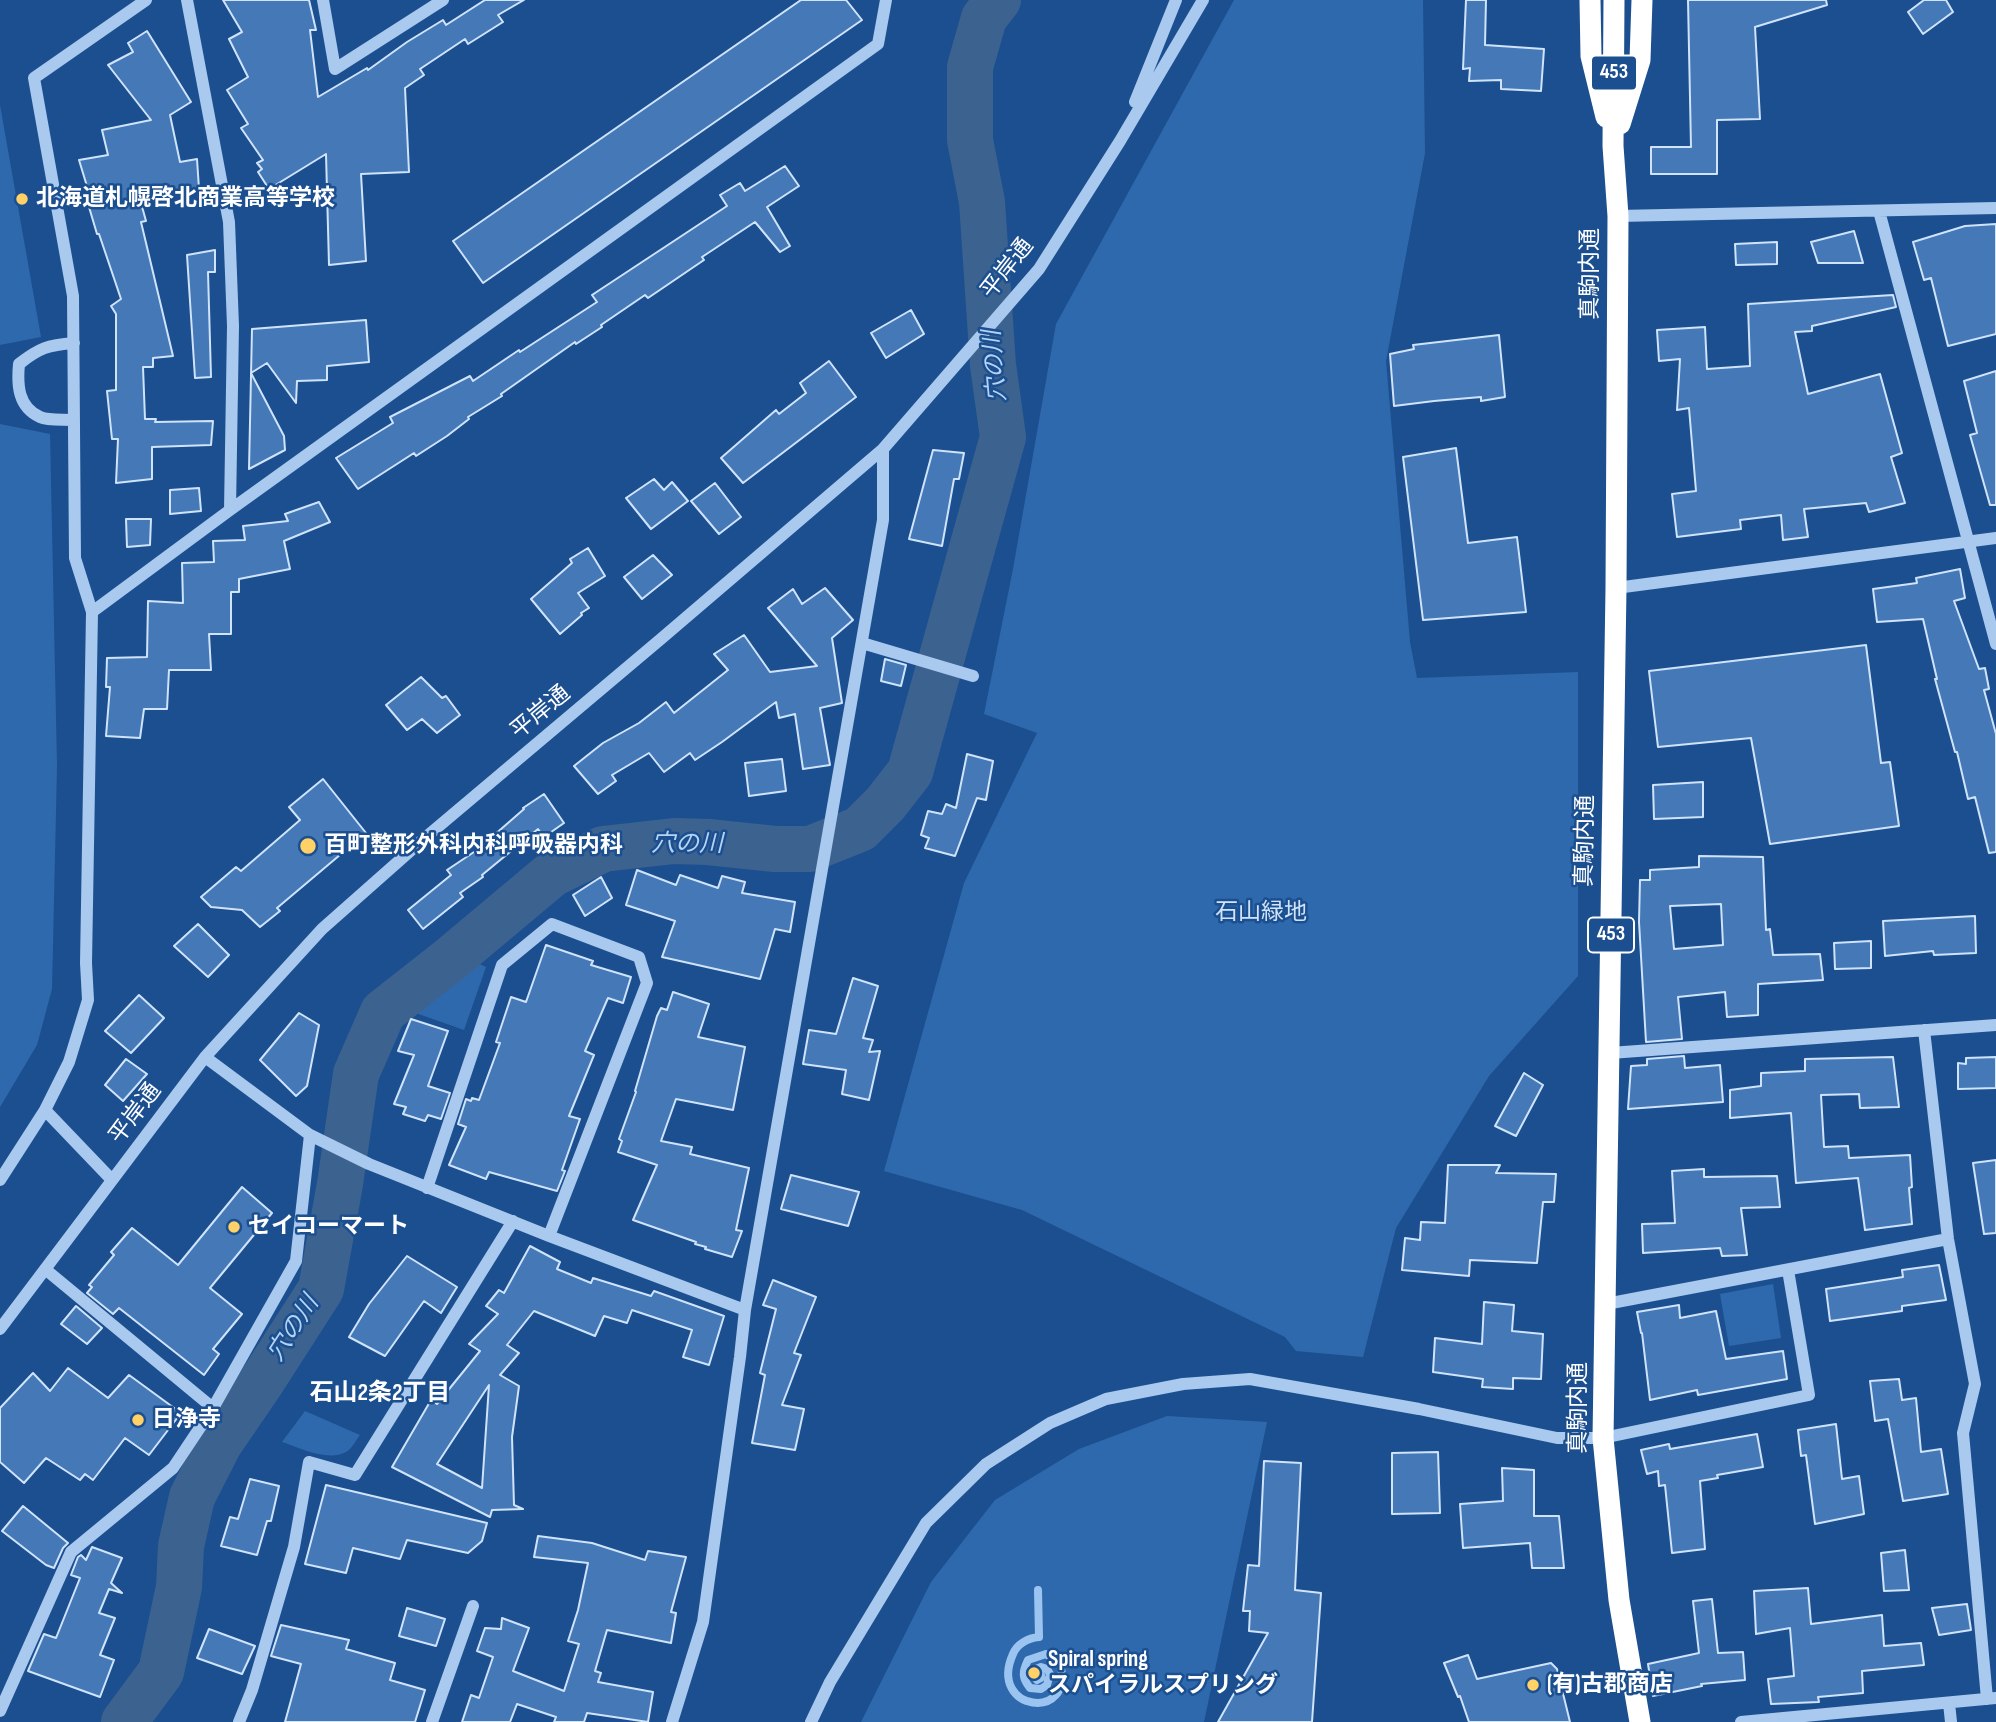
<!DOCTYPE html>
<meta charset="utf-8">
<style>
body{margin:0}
canvas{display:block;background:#1b4f8f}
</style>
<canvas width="1996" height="1722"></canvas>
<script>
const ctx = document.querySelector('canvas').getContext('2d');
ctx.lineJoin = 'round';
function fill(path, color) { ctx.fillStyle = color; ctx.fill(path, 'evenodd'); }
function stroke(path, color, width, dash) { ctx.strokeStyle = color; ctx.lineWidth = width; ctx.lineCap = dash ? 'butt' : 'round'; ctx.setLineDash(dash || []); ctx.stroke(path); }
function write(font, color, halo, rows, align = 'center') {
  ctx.font = font + ' "Sofia Sans Condensed","Noto Sans JP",sans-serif'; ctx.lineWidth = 5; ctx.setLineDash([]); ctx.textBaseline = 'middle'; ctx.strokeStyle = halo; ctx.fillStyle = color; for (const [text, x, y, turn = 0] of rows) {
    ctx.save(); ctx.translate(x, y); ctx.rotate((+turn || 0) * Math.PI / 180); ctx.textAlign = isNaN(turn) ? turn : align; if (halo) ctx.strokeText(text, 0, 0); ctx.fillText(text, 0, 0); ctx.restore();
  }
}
fill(new Path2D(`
 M 1234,0 L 1423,0 L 1425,153 L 1386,361 L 1410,642 L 1417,678 L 1578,672 L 1578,976 L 1489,1076 L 1396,1228 L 1363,1357 L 1296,1351 L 1285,1337 L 1022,1210 L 884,1171 L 964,883 L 1037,733 L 984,714 L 1013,569 L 1056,324 Z
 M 0,105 L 41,337 L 0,345 Z
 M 0,424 L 50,434 L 57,766 L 52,989 L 37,1045 L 0,1107 Z
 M 475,962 L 486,967 L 464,1030 L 413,1012 Z
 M 1773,1284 L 1781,1338 L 1729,1346 L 1720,1294 Z
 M 305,1411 L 360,1435 C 356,1440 352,1449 346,1452 C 328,1462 300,1448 282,1442 Z
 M 1167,1416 L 1267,1422 L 1204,1722 L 861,1722 L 931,1582 L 995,1500 L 1079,1449 Z`), '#2e69ad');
stroke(new Path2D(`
 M 1038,1675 L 1041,1675 L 1041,1678 L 1037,1680 L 1033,1675 L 1036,1669 L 1041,1667 L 1047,1669 L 1050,1674 L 1047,1685 L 1041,1689 L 1030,1688 C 1022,1678 1022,1672 1028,1660 L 1046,1654 L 1060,1664 C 1076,1722 987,1712 1013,1654 C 1017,1644 1028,1638 1039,1637 L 1038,1590`), '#9cc4f0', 8);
stroke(new Path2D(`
 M 124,1722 L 161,1672 L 179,1587 L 181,1546 L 192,1497 L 219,1444 L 262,1381 L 321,1289 L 340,1184 L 356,1074 L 383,1012 L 453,957 L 552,874 L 603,849 L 674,841 L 708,842 L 775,849 L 810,849 L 860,829 L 885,804 L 910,772 L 1003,437 L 993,365 L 982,202 L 970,140 L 970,67 L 984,18 L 998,0`), '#3c6290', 46);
const building = new Path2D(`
 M 223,0 L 309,0 L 316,30 L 310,30 L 318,97 L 367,68 L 368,70 L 407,42 L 443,20 L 446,25 L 485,0 L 524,0 L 498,15 L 503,22 L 468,44 L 465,39 L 420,69 L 424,75 L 405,88 L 409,172 L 361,174 L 366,261 L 329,265 L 326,154 L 269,189 L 258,172 L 262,169 L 257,163 L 263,160 L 241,128 L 248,124 L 227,90 L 248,77 L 229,39 L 242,32 Z
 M 801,0 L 846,0 L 862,20 L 483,283 L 453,241 Z
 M 1466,0 L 1486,0 L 1485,45 L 1544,49 L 1541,91 L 1501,89 L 1501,80 L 1469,81 L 1470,68 L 1463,69 Z
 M 1688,0 L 1826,0 L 1827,5 L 1755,27 L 1760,119 L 1717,120 L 1717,174 L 1651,174 L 1651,147 L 1691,147 Z
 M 1924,0 L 1946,0 L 1953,12 L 1923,34 L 1908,12 Z
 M 147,31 L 191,102 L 170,115 L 180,162 L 197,159 L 199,189 L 141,203 L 146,221 L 141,222 L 173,356 L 153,358 L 153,367 L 143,367 L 145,419 L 156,419 L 155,422 L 213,421 L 211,445 L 152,447 L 152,479 L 116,483 L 118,439 L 112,439 L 107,391 L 116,390 L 116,314 L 111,306 L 121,299 L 99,234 L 97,234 L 89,207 L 93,206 L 79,160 L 108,155 L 102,130 L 151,120 L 108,65 L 133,52 L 128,43 Z
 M 785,166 L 799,186 L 767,207 L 790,246 L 780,252 L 755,222 L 702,257 L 704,260 L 648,298 L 645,295 L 601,325 L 602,327 L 576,344 L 575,342 L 501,394 L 502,396 L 468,417 L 469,419 L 447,436 L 416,456 L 414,453 L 358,489 L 336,458 L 393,423 L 390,417 L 470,376 L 473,381 L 519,350 L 520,352 L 597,302 L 592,295 L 727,206 L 720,195 L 740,183 L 745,191 Z
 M 1996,224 L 1996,334 L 1948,346 L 1931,278 L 1924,280 L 1913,242 L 1965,226 Z
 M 1854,231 L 1863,263 L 1818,263 L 1811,242 Z
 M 1777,242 L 1777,264 L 1736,265 L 1735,244 Z
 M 215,250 L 215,272 L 208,272 L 211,377 L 195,378 L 187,255 Z
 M 1893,295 L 1896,307 L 1812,326 L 1812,331 L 1795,332 L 1808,394 L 1880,374 L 1902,453 L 1891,457 L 1905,503 L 1869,512 L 1866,503 L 1804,509 L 1808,537 L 1783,540 L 1781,515 L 1740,520 L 1741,529 L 1677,537 L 1672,494 L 1696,491 L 1689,408 L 1677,410 L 1680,359 L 1659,361 L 1657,330 L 1705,327 L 1707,369 L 1750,366 L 1748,304 Z
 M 911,310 L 924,334 L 886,358 L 871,333 Z
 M 366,320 L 369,362 L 327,366 L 327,380 L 297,381 L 296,403 L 267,363 L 251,373 L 284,436 L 285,450 L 249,469 L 252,329 Z
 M 1499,335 L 1505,397 L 1481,401 L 1481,397 L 1434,401 L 1394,406 L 1390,354 L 1414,349 L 1413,345 Z
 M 829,361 L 856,397 L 743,483 L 721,458 L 776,410 L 779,414 L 806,393 L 800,383 Z
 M 1996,371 L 1996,505 L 1990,505 L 1970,435 L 1977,433 L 1964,381 Z
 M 1456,448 L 1468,543 L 1517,537 L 1526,612 L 1423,620 L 1403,457 Z
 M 933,450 L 964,453 L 959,479 L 954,479 L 942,546 L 909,539 Z
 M 654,479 L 664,490 L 672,482 L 688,501 L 651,529 L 626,498 Z
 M 715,483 L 741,517 L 719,534 L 691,501 Z
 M 199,488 L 201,511 L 170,514 L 170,490 Z
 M 319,502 L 330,522 L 284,541 L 290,569 L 239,579 L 239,592 L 231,592 L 231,634 L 209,634 L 211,670 L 169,670 L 167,709 L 144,709 L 140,738 L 106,736 L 110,687 L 106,687 L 107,658 L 147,657 L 148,601 L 183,603 L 182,563 L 214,562 L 213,541 L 245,540 L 243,526 L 288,521 L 285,514 Z
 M 126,519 L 151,519 L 150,545 L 127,547 Z
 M 588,548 L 605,576 L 578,593 L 589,608 L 581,613 L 582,615 L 560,634 L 531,599 L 572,563 L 570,559 Z
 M 653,555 L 672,575 L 642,599 L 624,577 Z
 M 1960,569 L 1965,598 L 1954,601 L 1979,669 L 1985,668 L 1989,689 L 1984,690 L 1996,734 L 1996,852 L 1989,853 L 1975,797 L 1968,799 L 1957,752 L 1955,752 L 1935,679 L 1937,679 L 1923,619 L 1877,622 L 1873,589 L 1917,583 L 1916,578 Z
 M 825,588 L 853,620 L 832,638 L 842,703 L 820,708 L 830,765 L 803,769 L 795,714 L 779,718 L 776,702 L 722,742 L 695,760 L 690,753 L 664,772 L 649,753 L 612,775 L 616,781 L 598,794 L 574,766 L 603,743 L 639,723 L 666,702 L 674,713 L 728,670 L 714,654 L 744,635 L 770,672 L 817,666 L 768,608 L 793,589 L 802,604 Z
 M 1866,645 L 1881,763 L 1890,762 L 1899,826 L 1770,844 L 1751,738 L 1658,747 L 1649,671 Z
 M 885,659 L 906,665 L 901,686 L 881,681 Z
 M 421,677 L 442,698 L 446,696 L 460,715 L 437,733 L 422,719 L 407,730 L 386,705 Z
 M 967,754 L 993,761 L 986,800 L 977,798 L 955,856 L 925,848 L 929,838 L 921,835 L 928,811 L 942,814 L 946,804 L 956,808 Z
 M 782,759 L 786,791 L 749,796 L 745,763 Z
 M 323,779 L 366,833 L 277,908 L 280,911 L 260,927 L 242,910 L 211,907 L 201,897 L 236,867 L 241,871 L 300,820 L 289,807 Z
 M 1703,782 L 1703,817 L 1654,819 L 1653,785 Z
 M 544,794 L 564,823 L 544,837 L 538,829 L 482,875 L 483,877 L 460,893 L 463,897 L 423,929 L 408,910 L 451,875 L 447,870 L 477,850 L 524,809 L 523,808 Z
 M 1699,856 L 1763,857 L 1766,930 L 1770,929 L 1773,955 L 1820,954 L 1823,980 L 1758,984 L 1758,1015 L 1727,1017 L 1725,992 L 1678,997 L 1682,1039 L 1646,1042 L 1639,922 L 1640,880 L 1650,880 L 1650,870 L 1699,867 ZM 1721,904 L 1723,945 L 1674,949 L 1670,906 Z
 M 637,870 L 676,885 L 680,875 L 718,888 L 722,876 L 745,882 L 742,893 L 795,902 L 790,932 L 775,929 L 760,979 L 662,957 L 675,921 L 626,905 Z
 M 601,877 L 612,898 L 585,916 L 573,895 Z
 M 1975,916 L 1976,953 L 1934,955 L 1933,951 L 1885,956 L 1883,921 Z
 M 198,924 L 229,955 L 208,977 L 174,946 Z
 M 1871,941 L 1871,968 L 1835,969 L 1834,943 Z
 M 546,945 L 593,961 L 591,965 L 631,977 L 623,1003 L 608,998 L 585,1051 L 594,1055 L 569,1116 L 580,1119 L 562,1170 L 565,1171 L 557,1191 L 489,1172 L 486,1179 L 449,1165 L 466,1127 L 458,1124 L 466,1099 L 471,1101 L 472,1098 L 479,1100 L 500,1043 L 496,1042 L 511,997 L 526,1002 Z
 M 853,978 L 878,986 L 863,1038 L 873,1040 L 869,1052 L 880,1051 L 869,1100 L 842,1094 L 846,1070 L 803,1064 L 809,1030 L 836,1034 Z
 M 673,992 L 709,1004 L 698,1037 L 745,1047 L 733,1110 L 676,1099 L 661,1141 L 692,1147 L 690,1154 L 749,1168 L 736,1230 L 742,1231 L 732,1257 L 705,1249 L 706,1247 L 695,1244 L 696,1242 L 633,1220 L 657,1165 L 618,1152 L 622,1141 L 619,1139 L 636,1092 L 635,1091 L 657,1016 L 661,1008 L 667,1010 Z
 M 139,995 L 164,1018 L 131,1053 L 105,1031 Z
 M 299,1013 L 319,1025 L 307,1086 L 296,1096 L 260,1060 Z
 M 411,1019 L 448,1031 L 428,1086 L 450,1093 L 441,1119 L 428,1115 L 425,1121 L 403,1114 L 406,1107 L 394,1104 L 414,1055 L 398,1051 Z
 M 1684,1056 L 1685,1068 L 1720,1065 L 1723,1102 L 1628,1109 L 1631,1066 L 1647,1065 L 1647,1059 Z
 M 1893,1057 L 1899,1107 L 1860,1108 L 1859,1094 L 1821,1095 L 1824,1147 L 1848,1146 L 1849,1158 L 1910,1155 L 1912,1187 L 1909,1188 L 1912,1224 L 1865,1230 L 1858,1178 L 1796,1183 L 1791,1113 L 1730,1118 L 1730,1090 L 1761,1086 L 1761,1073 L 1805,1071 L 1805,1059 Z
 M 1996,1057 L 1996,1088 L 1958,1089 L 1958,1063 L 1966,1064 L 1966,1058 Z
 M 126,1059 L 147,1074 L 123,1101 L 105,1085 Z
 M 1524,1073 L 1543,1085 L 1516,1136 L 1495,1126 Z
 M 1996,1160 L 1996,1233 L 1984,1234 L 1973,1163 Z
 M 1448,1165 L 1500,1165 L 1496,1173 L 1556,1174 L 1554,1202 L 1543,1202 L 1537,1263 L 1470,1260 L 1469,1276 L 1402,1270 L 1405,1238 L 1420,1240 L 1421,1222 L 1445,1223 Z
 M 1704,1169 L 1704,1177 L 1777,1176 L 1780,1207 L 1741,1208 L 1747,1255 L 1722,1256 L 1720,1248 L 1643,1253 L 1642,1224 L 1675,1223 L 1672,1171 Z
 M 791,1175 L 859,1192 L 848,1226 L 781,1209 Z
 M 242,1187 L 272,1213 L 210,1288 L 242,1314 L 213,1349 L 219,1354 L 204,1375 L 119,1308 L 113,1314 L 87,1293 L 92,1287 L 89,1285 L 114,1255 L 111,1252 L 132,1228 L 178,1265 Z
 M 530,1246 L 560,1262 L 557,1269 L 591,1283 L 593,1278 L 651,1296 L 654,1291 L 724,1316 L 709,1365 L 683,1357 L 692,1330 L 632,1310 L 627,1323 L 604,1316 L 595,1336 L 534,1311 L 507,1345 L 519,1353 L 500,1375 L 519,1386 L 512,1437 L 514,1505 L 523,1509 L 492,1510 L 490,1517 L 392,1467 L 431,1400 L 437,1404 L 480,1351 L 469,1344 L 498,1314 L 486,1306 L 499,1290 L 504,1293 ZM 489,1385 L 482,1488 L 437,1464 Z
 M 407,1256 L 457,1287 L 441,1313 L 424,1301 L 385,1356 L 349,1337 L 369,1304 Z
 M 1939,1265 L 1946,1300 L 1902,1306 L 1902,1311 L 1830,1321 L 1826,1289 L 1903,1277 L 1902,1270 Z
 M 773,1280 L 816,1297 L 794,1353 L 801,1355 L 782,1405 L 804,1409 L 795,1450 L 752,1443 L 765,1375 L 760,1373 L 776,1309 L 763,1305 Z
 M 1484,1302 L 1514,1305 L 1512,1331 L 1543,1334 L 1541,1379 L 1513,1378 L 1513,1389 L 1482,1387 L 1483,1379 L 1433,1372 L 1435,1338 L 1482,1344 Z
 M 1679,1305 L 1680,1318 L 1716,1311 L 1726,1359 L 1783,1351 L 1787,1379 L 1698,1395 L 1697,1390 L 1650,1400 L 1642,1333 L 1641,1333 L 1637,1312 Z
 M 76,1306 L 102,1328 L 87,1344 L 61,1324 Z
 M 68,1368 L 108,1398 L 129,1375 L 181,1413 L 149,1455 L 125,1438 L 93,1480 L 85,1474 L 80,1480 L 46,1458 L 24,1483 L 0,1462 L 0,1408 L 33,1373 L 50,1391 Z
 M 1899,1379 L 1902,1400 L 1916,1398 L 1921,1452 L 1941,1449 L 1948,1494 L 1903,1501 L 1888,1419 L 1875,1421 L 1870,1381 Z
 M 1836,1424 L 1842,1479 L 1859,1476 L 1864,1514 L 1815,1524 L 1806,1455 L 1801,1456 L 1798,1430 Z
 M 1757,1434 L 1763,1467 L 1717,1475 L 1718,1478 L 1700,1481 L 1705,1549 L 1672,1553 L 1665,1485 L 1659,1486 L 1658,1471 L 1647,1474 L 1641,1450 L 1669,1444 L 1670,1449 Z
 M 1438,1452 L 1440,1513 L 1392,1514 L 1392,1453 Z
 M 1264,1461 L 1301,1463 L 1295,1590 L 1321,1593 L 1312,1722 L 1218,1722 L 1268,1633 L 1249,1631 L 1250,1611 L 1243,1611 L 1248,1565 L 1259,1566 Z
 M 1502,1468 L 1534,1470 L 1534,1516 L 1559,1516 L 1564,1568 L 1532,1568 L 1530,1543 L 1463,1548 L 1460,1504 L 1503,1501 Z
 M 250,1479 L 279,1486 L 271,1521 L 267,1521 L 257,1555 L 221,1546 L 230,1517 L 238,1519 Z
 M 326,1485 L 487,1523 L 482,1541 L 468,1553 L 407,1540 L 400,1559 L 353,1548 L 346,1573 L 305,1564 Z
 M 23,1506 L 68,1543 L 63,1548 L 54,1568 L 46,1565 L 2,1531 Z
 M 538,1536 L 592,1543 L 645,1560 L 648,1551 L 686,1557 L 671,1612 L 676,1613 L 671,1643 L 607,1630 L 595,1671 L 601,1673 L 598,1682 L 653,1692 L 648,1722 L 587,1713 L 584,1722 L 554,1722 L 556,1717 L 517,1704 L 510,1722 L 462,1722 L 471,1695 L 479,1698 L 493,1657 L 477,1651 L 485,1628 L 501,1629 L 502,1618 L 529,1628 L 513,1671 L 564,1691 L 579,1644 L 568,1641 L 578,1610 L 588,1563 L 534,1557 Z
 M 92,1547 L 122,1558 L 111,1583 L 122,1593 L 109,1589 L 99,1613 L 115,1618 L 100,1655 L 114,1660 L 100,1697 L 28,1671 L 44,1634 L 56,1638 L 80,1578 L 71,1575 L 78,1557 L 81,1555 L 86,1560 Z
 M 1905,1550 L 1909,1590 L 1884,1591 L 1881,1553 Z
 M 1808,1588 L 1811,1624 L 1882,1615 L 1884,1646 L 1921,1643 L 1924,1665 L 1862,1671 L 1863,1693 L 1818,1697 L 1819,1702 L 1771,1704 L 1768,1679 L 1794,1676 L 1790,1628 L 1756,1634 L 1754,1591 Z
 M 1712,1599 L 1718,1653 L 1743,1652 L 1745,1680 L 1701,1684 L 1702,1686 L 1653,1696 L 1648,1664 L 1699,1653 L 1693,1601 Z
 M 1967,1604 L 1971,1630 L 1939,1635 L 1932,1608 Z
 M 407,1608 L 445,1619 L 436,1646 L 399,1636 Z
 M 281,1625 L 349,1640 L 346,1649 L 395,1663 L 390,1680 L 425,1690 L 415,1722 L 285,1722 L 301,1664 L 271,1656 Z
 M 209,1629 L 255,1646 L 242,1674 L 197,1658 Z
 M 1468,1655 L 1477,1679 L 1551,1663 L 1557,1669 L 1570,1722 L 1469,1722 L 1460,1696 L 1458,1697 L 1444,1663 Z`);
fill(building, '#4478b7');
stroke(building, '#cfe3fa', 2);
stroke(new Path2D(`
 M 187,0 L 229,222 L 233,326 L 230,510
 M 323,0 L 335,69 L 443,0
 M 1135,102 L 1176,0
 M 1879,211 L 1996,644
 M 1618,216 L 1996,208
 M 74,343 C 48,345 39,348 19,364 C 17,385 18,407 40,417 C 49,421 64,419 74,420
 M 1616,588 L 1996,538
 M 92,612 L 230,510 L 878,44 L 886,0
 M 862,643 L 973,676
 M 1924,1030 L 1948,1239 L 1975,1384 L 1963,1433 L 1987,1699
 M 1610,1053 L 1996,1025
 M 205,1057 L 310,1135 L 369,1164 L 549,1236 L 745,1310
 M 45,1110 L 112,1180
 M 0,1180 L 45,1110 L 69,1062 L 88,1000 L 86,963 L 92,612 L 75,558 L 73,296 L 34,78 L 146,0
 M 427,1188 L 502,965 L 552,924 L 639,957 L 647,983 L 549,1236
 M 1606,1304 L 1948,1239
 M 0,1329 L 205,1057 L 322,929 L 426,837 L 662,638 L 883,449 L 1039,269 L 1120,141 L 1203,0
 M 213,1408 L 296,1261 L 310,1135
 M 1949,1703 L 1951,1722
 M 0,1711 L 71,1552 L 173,1468 L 213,1408 L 45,1269
 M 239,1722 L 252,1690 L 294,1547 L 309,1462 L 355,1475 L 513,1221
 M 432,1722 L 473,1606
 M 672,1722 L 703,1622 L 740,1357 L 745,1310 L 883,520 L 883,449
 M 811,1722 L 830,1682 L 926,1523 L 986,1464 L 1050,1423 L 1106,1399 L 1183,1384 L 1250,1379 L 1419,1409 L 1557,1438 L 1603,1438 L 1809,1395 L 1788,1270
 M 1741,1722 L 1996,1698`), '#a9c9ee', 12);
stroke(new Path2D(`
 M 1590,0 L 1591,56 L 1606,117
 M 1614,0 L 1613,146 L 1618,216 L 1616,588 L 1603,1438 L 1619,1600 L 1640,1722
 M 1620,124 L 1640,60 L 1642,0`), '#fff', 21);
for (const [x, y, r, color] of [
 [22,199,7,"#ffd166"],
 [308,846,9,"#ffd166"],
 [234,1227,7,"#ffd166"],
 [138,1420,7,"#ffd166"],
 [1034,1673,7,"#ffd166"],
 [1533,1685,7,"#ffd166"]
]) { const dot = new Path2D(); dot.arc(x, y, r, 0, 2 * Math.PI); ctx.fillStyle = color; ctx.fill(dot); stroke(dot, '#1b4f8f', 2.5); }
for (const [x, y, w] of [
 [1614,73,46],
 [1611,935,46]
]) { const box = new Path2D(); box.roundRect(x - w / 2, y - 17.5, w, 35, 5); ctx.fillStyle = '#1b4f8f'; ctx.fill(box); stroke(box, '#fff', 2); }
write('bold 21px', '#fff', null, [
 ["453",1614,73],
 ["453",1611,935]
]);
write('bold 23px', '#fff', '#1b4f8f', [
 ["北海道札幌啓北商業高等学校",36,199],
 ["百町整形外科内科呼吸器内科",324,846],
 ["セイコーマート",248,1227],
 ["日浄寺",152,1420],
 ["Spiral spring",1048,1660],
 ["スパイラルスプリング",1048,1686],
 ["(有)古郡商店",1547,1685]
], 'left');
write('23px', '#fff', '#1b4f8f', [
 ["平岸通",1008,269,-52],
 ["真駒内通",1591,274,-90],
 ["平岸通",541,713,-40],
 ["真駒内通",1586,841,-89],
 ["平岸通",136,1114,-53],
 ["真駒内通",1579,1408,-90]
]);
write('23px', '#cfe3fa', '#1b4f8f', [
 ["石山緑地",1261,913]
]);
write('italic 24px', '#b5d3f5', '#1b4f8f', [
 ["穴の川",996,366,-95],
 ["穴の川",687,845],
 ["穴の川",294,1329,-57]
]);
write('bold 24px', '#fff', '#1b4f8f', [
 ["石山2条2丁目",380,1394]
]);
</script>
